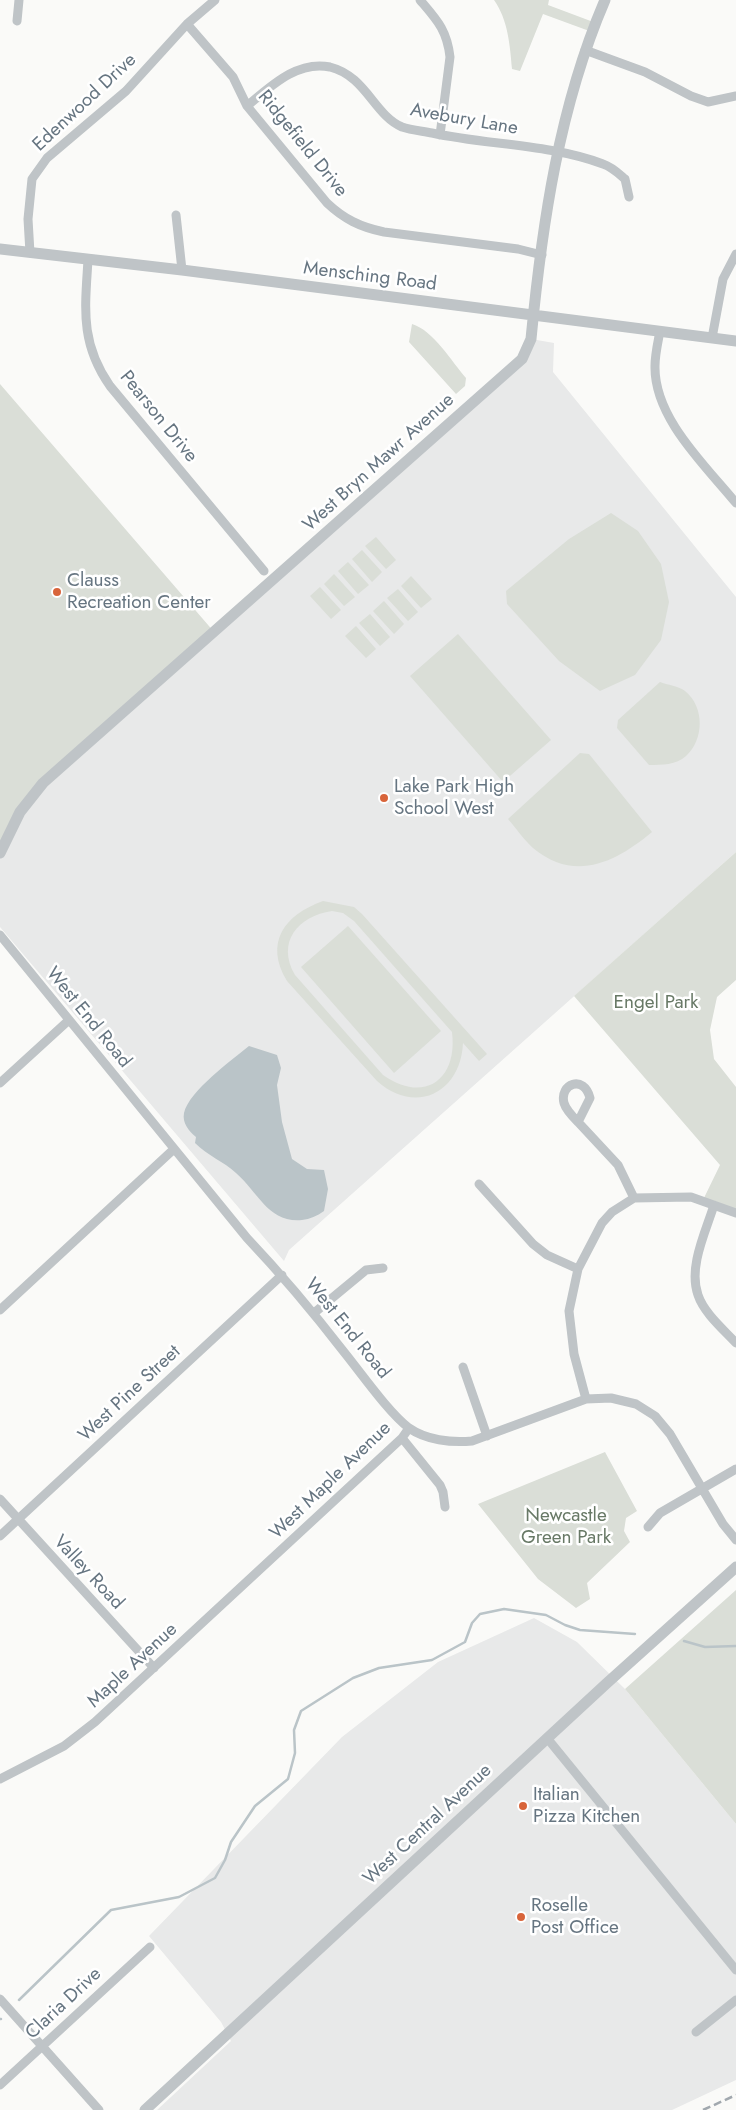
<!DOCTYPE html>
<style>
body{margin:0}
canvas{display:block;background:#fafaf8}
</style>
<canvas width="736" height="2110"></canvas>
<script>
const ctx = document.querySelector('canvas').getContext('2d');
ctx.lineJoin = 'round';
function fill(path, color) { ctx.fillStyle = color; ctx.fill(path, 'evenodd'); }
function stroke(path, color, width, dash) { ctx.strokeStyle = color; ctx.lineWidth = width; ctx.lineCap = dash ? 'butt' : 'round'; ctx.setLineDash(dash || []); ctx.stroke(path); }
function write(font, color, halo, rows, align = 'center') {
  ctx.font = font + ' Jost,sans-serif'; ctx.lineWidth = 5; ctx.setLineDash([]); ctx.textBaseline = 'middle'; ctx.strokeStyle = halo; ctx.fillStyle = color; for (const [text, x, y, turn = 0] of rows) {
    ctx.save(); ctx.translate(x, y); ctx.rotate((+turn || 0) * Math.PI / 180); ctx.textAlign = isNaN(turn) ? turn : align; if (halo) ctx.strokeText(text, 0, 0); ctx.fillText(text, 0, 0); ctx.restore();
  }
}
fill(new Path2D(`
 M 531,339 L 554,343 L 553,372 L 736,597 L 736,852 L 289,1250 L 284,1261 L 0,927 L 0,852 L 43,783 L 522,360 Z
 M 534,1618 L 577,1642 L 625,1689 L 736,1824 L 736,2080 L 672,2110 L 157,2110 L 231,2041 L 221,2022 L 149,1936 L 342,1737 L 438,1662 Z`), '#e8e9e9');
fill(new Path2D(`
 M 494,0 L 549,0 L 548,5 L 596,23 L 592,32 L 543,14 L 520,71 L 512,69 C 510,45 508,20 494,0 Z
 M 412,324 C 433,330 452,362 466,378 L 465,386 L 456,394 L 409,342 Z
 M 0,384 L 215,633 L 43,783 L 0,852 Z
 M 611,513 L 638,531 L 661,564 L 669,602 L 661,640 L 635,675 L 600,691 L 559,661 L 507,604 L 506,591 L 569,539 Z
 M 376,537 L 396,560 L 386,569 L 365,546 Z
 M 362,550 L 382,572 L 372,582 L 352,559 Z
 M 348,562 L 369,585 L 358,594 L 338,571 Z
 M 334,574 L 355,597 L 344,606 L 324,584 Z
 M 411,576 L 432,599 L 421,608 L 401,586 Z
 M 320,587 L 341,610 L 331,619 L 310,596 Z
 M 398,589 L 418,612 L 408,621 L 387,598 Z
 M 384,601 L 404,624 L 394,634 L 373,611 Z
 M 370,614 L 390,637 L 380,646 L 359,623 Z
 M 356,626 L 376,649 L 366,658 L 345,636 Z
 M 458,634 L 551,740 L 503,782 L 410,676 Z
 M 660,682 C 667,685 679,686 685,691 C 705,707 704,740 686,756 C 676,765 662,765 649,765 L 617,728 L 618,720 Z
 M 580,753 L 589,754 L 652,832 C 616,862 575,883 533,848 C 524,840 516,828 508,819 Z
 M 736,852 L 736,980 L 717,997 L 710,1030 L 714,1059 L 736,1087 L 736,1213 L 703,1200 L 720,1165 L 574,996 Z
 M 323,901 L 354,907 L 362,914 L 487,1054 L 479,1061 L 463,1043 C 461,1092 416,1116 377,1081 L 287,981 C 264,943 284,915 323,901 ZM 332,911 L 343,913 L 354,921 L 452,1032 C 458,1080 424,1104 383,1075 L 295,975 C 276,942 298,916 332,911 Z
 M 348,926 L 441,1031 L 394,1073 L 301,967 Z
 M 605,1452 L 637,1511 L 626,1518 L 624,1531 L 630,1542 L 587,1583 L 590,1599 L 576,1608 L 538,1579 L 478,1504 Z
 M 736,1590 L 736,1824 L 625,1689 Z`), '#daded7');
fill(new Path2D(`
 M 249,1046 L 277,1055 L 281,1068 L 277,1085 L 282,1122 L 292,1159 L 307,1169 L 324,1170 L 328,1189 L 324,1211 C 317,1216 310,1219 302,1220 C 268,1223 259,1193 236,1173 C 223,1161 208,1156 195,1143 L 196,1137 C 189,1131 182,1123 184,1113 C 189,1091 232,1060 249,1046 Z`), '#bac4c8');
stroke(new Path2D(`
 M 684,1641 L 705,1647 L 736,1646
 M 19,2000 L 111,1910 L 179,1897 L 215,1878 L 225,1860 L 231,1842 L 255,1806 L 288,1779 L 295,1753 L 294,1730 L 301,1711 L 353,1678 L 379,1668 L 432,1660 L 465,1642 L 472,1623 L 480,1614 L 504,1609 L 546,1615 L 565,1625 L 580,1630 L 635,1634
 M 0,2019 L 1,2019`), '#bac4c8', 2.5);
stroke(new Path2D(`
 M 420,0 C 437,20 447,30 450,57 L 440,135
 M 17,21 L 19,0
 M 187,24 L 233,77 L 247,106 L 327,203 C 344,219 360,227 384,232 L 518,249 L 542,255
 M 585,50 L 645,72 L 691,96 L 708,102 L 736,96
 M 247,106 C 270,87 297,60 330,67 C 366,76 374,115 402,127 C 411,130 422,131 432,133 C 487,145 550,144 603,164 C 612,167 618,173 625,179 L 629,197
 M 176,215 L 182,270
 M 30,253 L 28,219 L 32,179 L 47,158 L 126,91 L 187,24 L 215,0
 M 88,260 C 85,309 80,343 110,386 L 264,571
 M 660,331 C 658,342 655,354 655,366 C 654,418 705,465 736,503
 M 712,338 L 723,279 L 736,254
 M 0,935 L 247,1238 C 282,1275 313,1312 344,1352 C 361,1373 389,1413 409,1428 C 426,1440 451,1443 472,1441 L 586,1399 L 611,1398 L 636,1404 L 655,1416 L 670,1434 L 723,1524 L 736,1540
 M 0,1083 L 69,1020
 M 578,1122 C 573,1117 566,1110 564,1103 C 559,1084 584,1074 590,1098 L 578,1122 L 618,1165 L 634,1198
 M 479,1184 L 533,1244 L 547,1255 L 578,1269
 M 714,1205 C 706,1231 688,1267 698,1295 C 704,1313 723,1329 736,1343
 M 0,1310 L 174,1149
 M 314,1313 L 366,1270 L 383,1268
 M 463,1367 L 487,1436
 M 586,1399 L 574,1354 L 569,1311 L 578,1269 L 602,1223 L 612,1212 L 634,1198 L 691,1197 L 736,1213
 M 402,1438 L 440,1485 L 443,1492 L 445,1507
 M 0,1499 L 154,1668
 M 648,1527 L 660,1513 L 736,1469
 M 0,1536 L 282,1275
 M 547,1738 L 736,1970
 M 0,1779 L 64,1746 L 95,1722 L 402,1438 L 409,1428
 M 0,1999 L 99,2110
 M 696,2032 L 736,2000
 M 0,2085 L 150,1947`), '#bfc4c7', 9);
stroke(new Path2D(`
 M 0,249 L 182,270 L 736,341
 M 0,853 L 20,812 L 43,783 L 522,359 L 531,339 C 542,224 559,107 605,0
 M 145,2110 L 607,1683 L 736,1567`), '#bfc4c7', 11);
stroke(new Path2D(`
 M 703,2110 L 736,2095`), '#a1a8ae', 2.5, [8, 4]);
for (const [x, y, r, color] of [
 [57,592,5,"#d8643a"],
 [384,798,5,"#d8643a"],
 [523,1806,5,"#d8643a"],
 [521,1917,5,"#d8643a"]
]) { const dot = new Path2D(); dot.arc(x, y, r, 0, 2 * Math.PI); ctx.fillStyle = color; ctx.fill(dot); stroke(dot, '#fff', 2); }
write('19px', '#667581', '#fff', [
 ["Edenwood Drive",85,103,-43],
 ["Avebury Lane",464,120,10],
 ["Ridgefield Drive",302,144,51],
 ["Mensching Road",370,277,7],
 ["Pearson Drive",158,417,51],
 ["West Bryn Mawr Avenue",379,463,-42],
 ["West End Road",88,1018,51],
 ["West End Road",347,1329,51],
 ["West Pine Street",130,1394,-43],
 ["West Maple Avenue",331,1481,-44],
 ["Valley Road",88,1573,47],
 ["Maple Avenue",133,1666,-43],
 ["West Central Avenue",428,1825,-43],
 ["Claria Drive",64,2004,-43]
]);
write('19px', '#667581', '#fff', [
 ["Clauss",67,581],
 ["Recreation Center",67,603],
 ["Lake Park High",394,787],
 ["School West",394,809],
 ["Italian",533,1795],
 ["Pizza Kitchen",533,1817],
 ["Roselle",531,1906],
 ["Post Office",531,1928]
], 'left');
write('19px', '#687966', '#fff', [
 ["Engel Park",656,1003],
 ["Newcastle",566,1516],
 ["Green Park",566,1538]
]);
</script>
